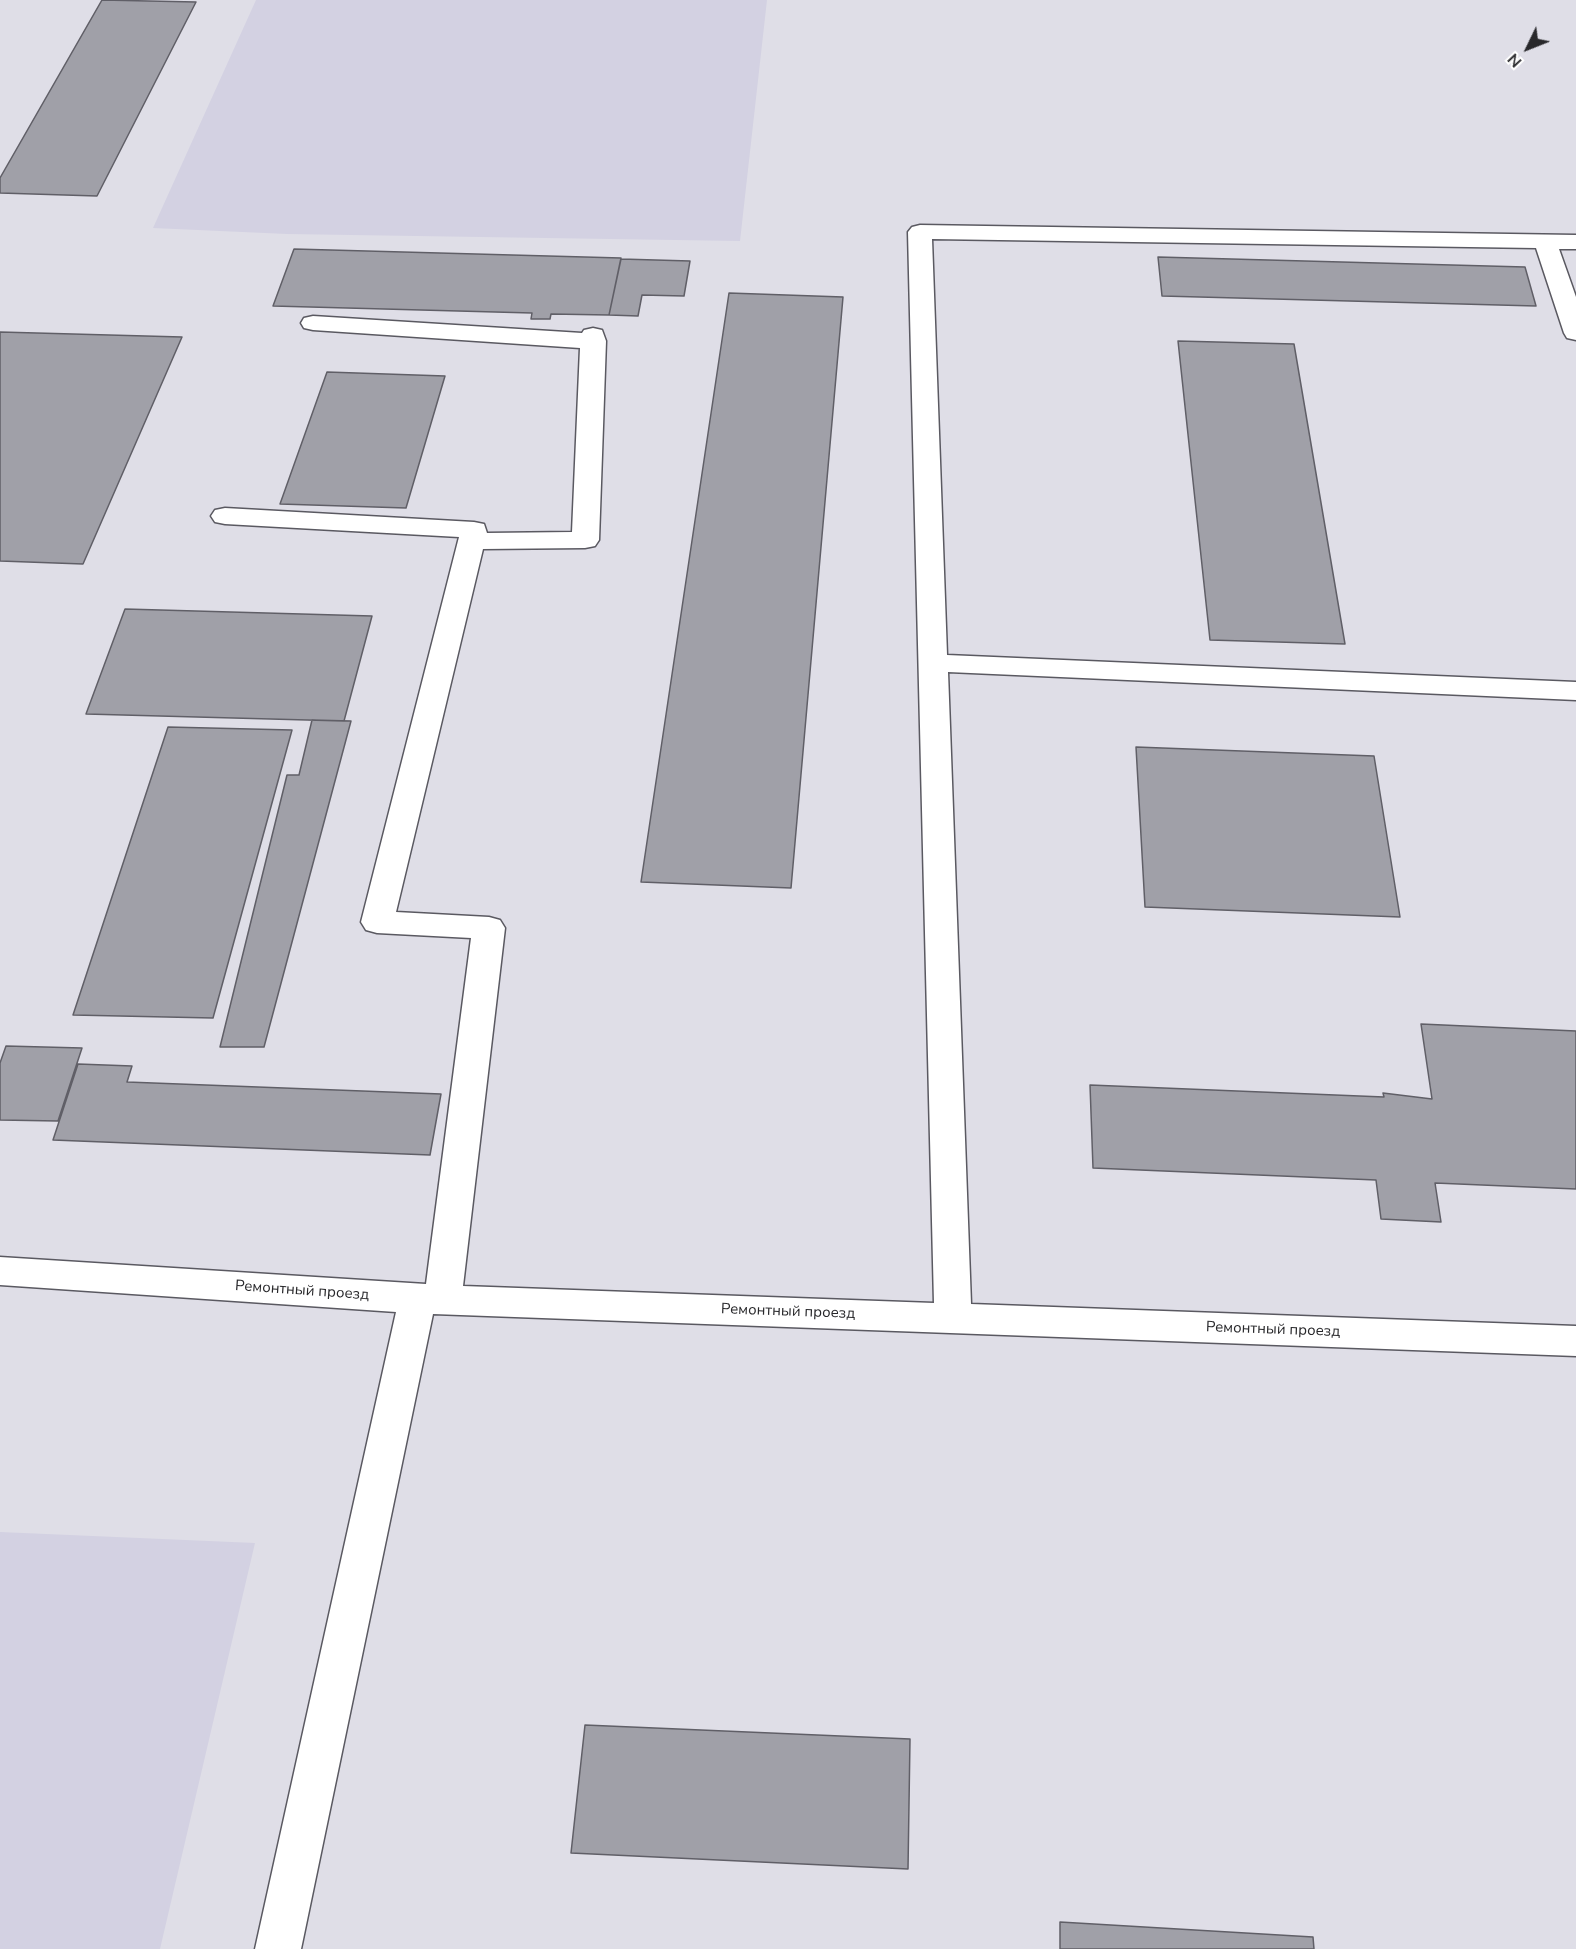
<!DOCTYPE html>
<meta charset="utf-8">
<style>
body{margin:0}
#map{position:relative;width:1576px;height:1949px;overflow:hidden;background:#dfdee7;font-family:"Nunito Sans",sans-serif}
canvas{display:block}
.north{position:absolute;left:1498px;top:18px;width:60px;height:60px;-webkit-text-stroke:4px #fff;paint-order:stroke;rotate:227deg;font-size:16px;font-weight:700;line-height:24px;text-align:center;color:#28282b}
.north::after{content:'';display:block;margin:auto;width:21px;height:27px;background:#28282b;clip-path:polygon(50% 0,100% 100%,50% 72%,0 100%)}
</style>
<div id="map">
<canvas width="1576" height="1949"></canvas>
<div class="north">N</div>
</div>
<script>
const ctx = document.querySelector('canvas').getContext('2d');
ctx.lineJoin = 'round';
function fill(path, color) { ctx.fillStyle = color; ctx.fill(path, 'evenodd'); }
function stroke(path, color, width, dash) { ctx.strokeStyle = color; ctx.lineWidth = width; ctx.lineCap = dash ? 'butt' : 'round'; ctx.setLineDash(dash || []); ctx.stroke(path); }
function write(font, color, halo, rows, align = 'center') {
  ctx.font = font + ' "Nunito Sans",sans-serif'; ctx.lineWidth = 4.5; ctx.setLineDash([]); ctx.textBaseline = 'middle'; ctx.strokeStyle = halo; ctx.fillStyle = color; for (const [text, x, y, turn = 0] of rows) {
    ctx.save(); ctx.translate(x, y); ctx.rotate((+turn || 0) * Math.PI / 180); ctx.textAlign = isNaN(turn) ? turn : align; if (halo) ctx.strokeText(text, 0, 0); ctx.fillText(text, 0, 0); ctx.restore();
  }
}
fill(new Path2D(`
 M 256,0 L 767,0 L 740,241 L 287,234 L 153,228 Z
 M 0,1532 L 255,1543 L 160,1949 L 0,1949 Z`), '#d3d1e2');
const building = new Path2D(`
 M 102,0 L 196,2 L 97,196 L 0,193 L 0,178 Z
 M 294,249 L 621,258 L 609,315 L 551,314 L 550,319 L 531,319 L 532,313 L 273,306 Z
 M 1158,257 L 1525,267 L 1536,306 L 1162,296 Z
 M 621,259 L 690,261 L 684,296 L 642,295 L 638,316 L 609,315 Z
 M 729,293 L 843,297 L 791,888 L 641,882 Z
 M 0,332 L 182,337 L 83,564 L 0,561 Z
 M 1178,341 L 1294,344 L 1345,644 L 1210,640 Z
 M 327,372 L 445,376 L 406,508 L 280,504 Z
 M 125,609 L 372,616 L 344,721 L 86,714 Z
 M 312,720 L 351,721 L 264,1047 L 220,1047 L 287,775 L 299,775 Z
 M 168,727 L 292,730 L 213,1018 L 73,1015 Z
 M 1136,747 L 1374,756 L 1400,917 L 1145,907 Z
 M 1421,1024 L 1576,1031 L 1576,1189 L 1435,1183 L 1441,1222 L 1381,1219 L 1376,1180 L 1093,1168 L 1090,1085 L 1384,1097 L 1383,1093 L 1432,1099 Z
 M 6,1046 L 82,1048 L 58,1121 L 0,1120 L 0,1063 Z
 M 78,1064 L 132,1066 L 127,1082 L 441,1094 L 430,1155 L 53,1140 Z
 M 585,1725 L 910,1739 L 908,1869 L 571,1853 Z
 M 1060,1922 L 1313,1937 L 1314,1949 L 1060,1949 Z`);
fill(building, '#a0a0a8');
stroke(building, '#605f67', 1.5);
const minor = new Path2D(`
 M 920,225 L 1576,235 L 1576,249 L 1559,249 L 1576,297 L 1576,340 L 1567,338 L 1564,333 L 1536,248 L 932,239 L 947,655 L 1576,682 L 1576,700 L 948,672 L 971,1304 L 1576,1326 L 1576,1356 L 433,1314 L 301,1949 L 255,1949 L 396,1312 L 0,1285 L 0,1257 L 426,1284 L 471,938 L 377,933 L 366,930 L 361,922 L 459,537 L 225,524 L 215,522 L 211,516 L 215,510 L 225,508 L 474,522 L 484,524 L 487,533 L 572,532 L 580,348 L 313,330 L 304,328 L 301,323 L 304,318 L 313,316 L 582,333 L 584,330 L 593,328 L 602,330 L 606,341 L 599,540 L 595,546 L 585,548 L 483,549 L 396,912 L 489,917 L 500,920 L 505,928 L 463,1286 L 934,1303 L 908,232 L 912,227 Z`);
stroke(minor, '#5a5961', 3);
fill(minor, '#fff');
write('15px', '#28282b', '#fff', [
 ["Ремонтный проезд",302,1291,4],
 ["Ремонтный проезд",788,1312,2],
 ["Ремонтный проезд",1273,1330,2]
]);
</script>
